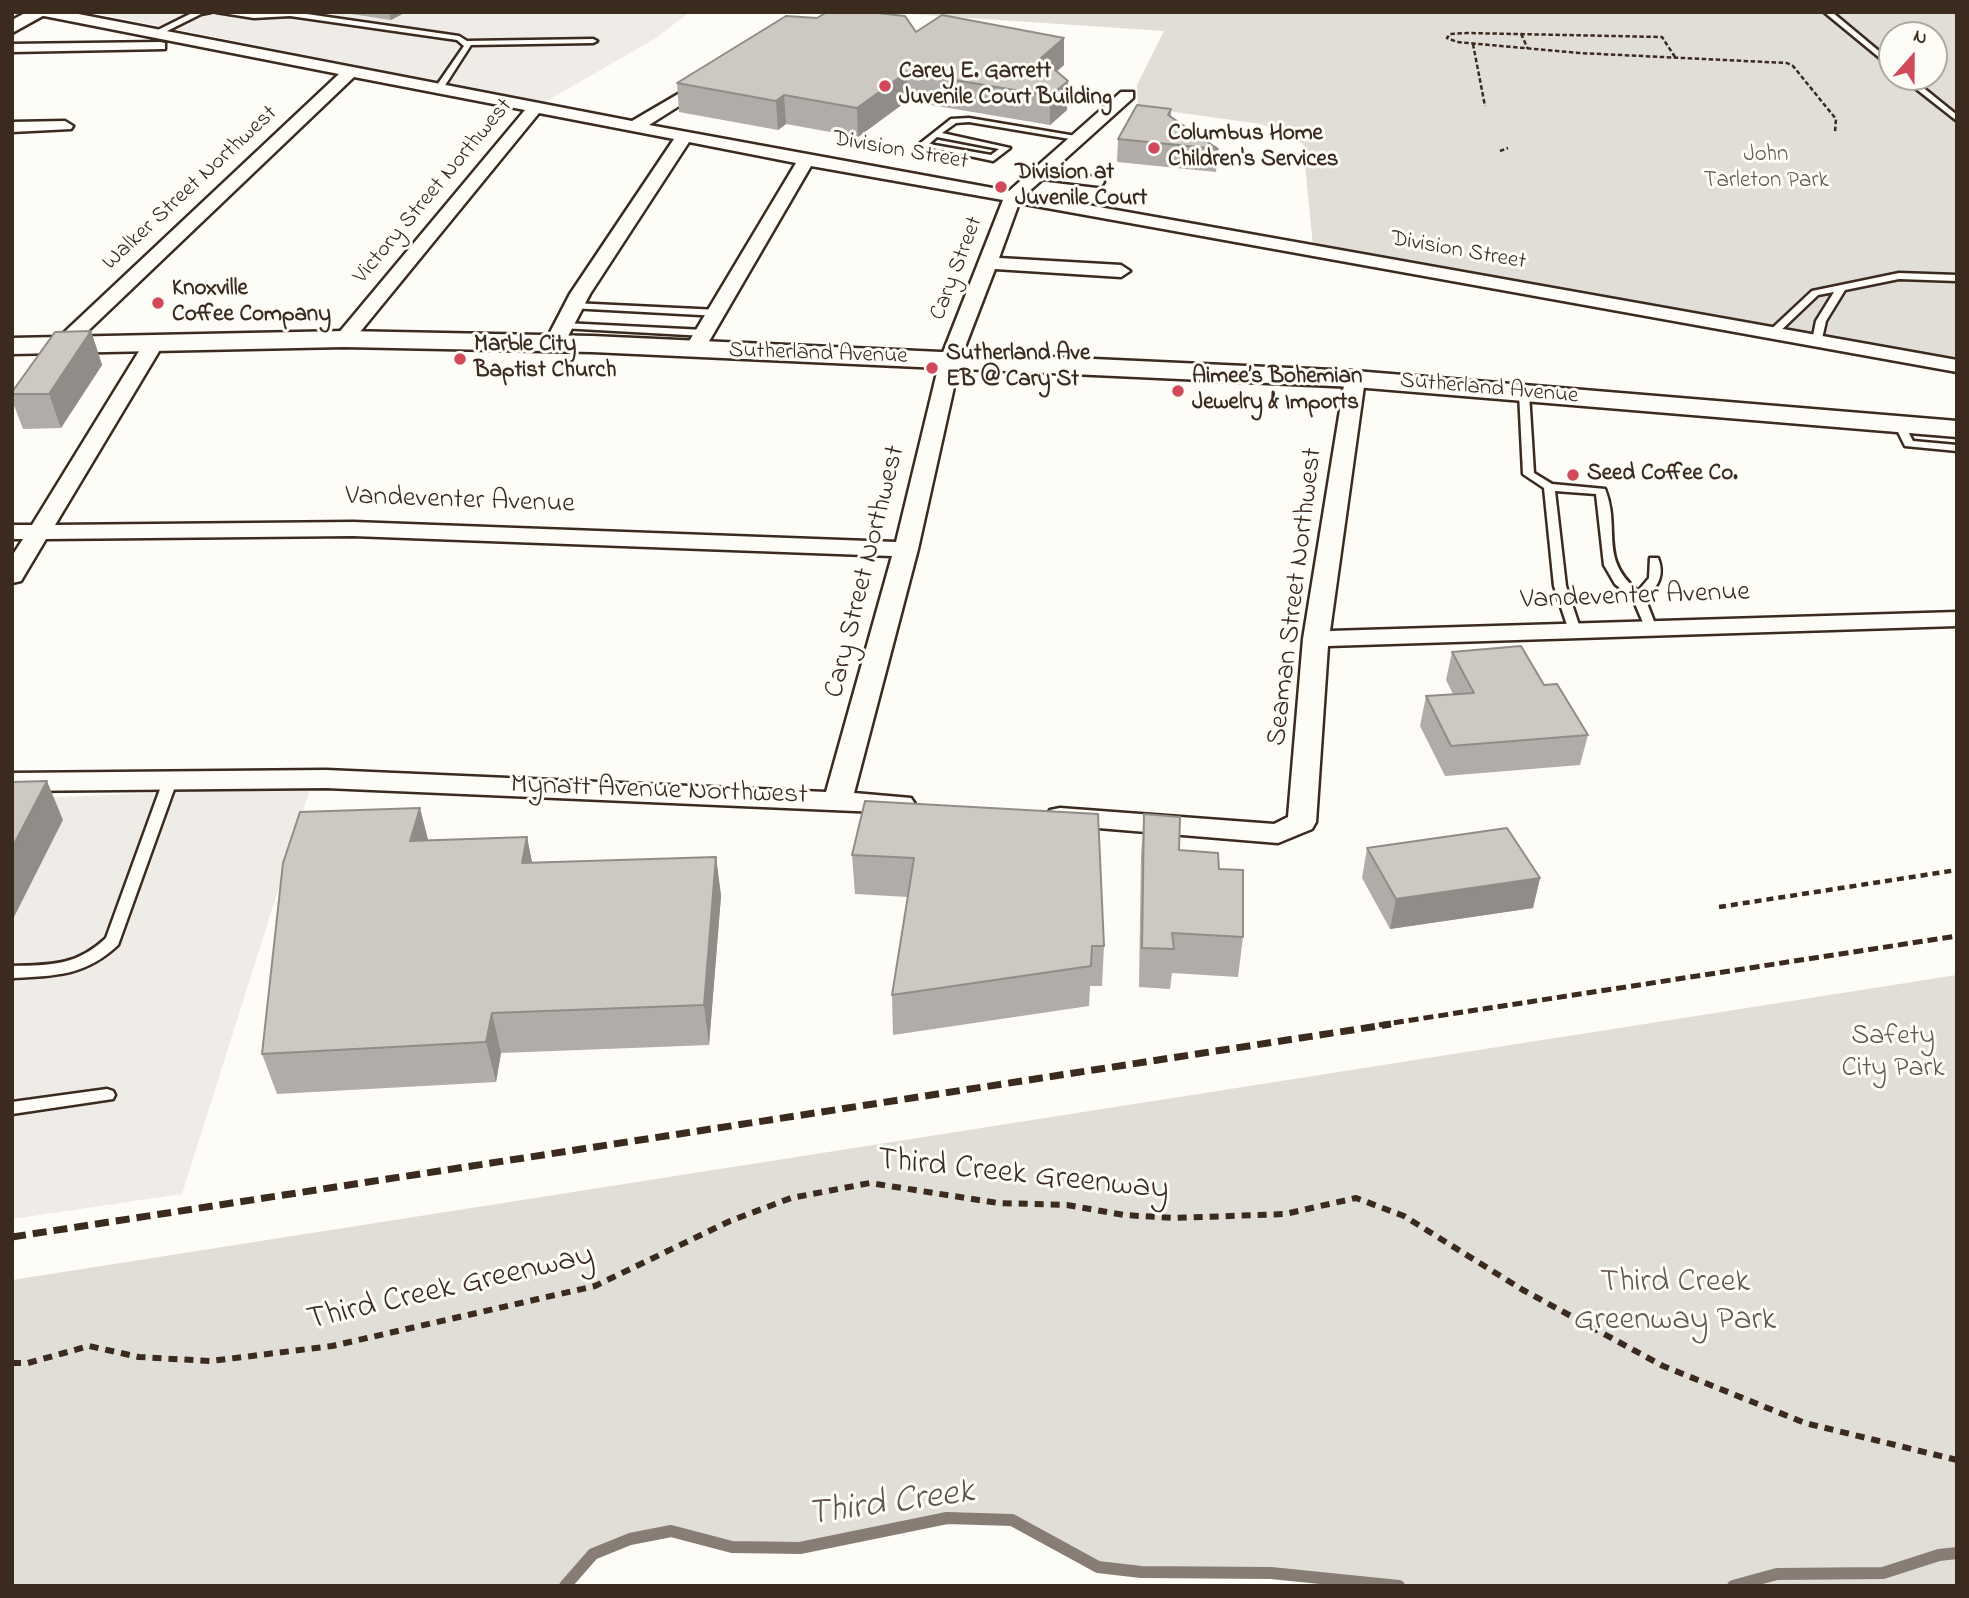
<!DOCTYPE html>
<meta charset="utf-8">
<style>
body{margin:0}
#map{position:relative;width:1969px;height:1598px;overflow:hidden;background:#fdfcf7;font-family:"Indie Flower",sans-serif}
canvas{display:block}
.frame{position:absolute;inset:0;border:14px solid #3b2a1e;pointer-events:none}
.north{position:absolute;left:1878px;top:21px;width:70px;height:70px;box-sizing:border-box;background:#fdfcf7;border:2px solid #afa8a0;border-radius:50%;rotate:21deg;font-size:19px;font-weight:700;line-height:28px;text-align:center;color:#3b2a1e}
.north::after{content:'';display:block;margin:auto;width:24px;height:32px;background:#d1495b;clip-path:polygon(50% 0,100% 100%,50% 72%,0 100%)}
</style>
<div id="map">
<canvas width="1969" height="1598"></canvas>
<div class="frame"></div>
<div class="north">N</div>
</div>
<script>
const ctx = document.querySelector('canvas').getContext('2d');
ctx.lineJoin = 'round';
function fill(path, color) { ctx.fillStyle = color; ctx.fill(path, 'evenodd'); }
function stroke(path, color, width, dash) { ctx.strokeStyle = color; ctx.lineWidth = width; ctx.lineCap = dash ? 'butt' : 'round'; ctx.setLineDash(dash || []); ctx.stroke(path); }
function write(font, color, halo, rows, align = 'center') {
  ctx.font = font + ' "Indie Flower",sans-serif'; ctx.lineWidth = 6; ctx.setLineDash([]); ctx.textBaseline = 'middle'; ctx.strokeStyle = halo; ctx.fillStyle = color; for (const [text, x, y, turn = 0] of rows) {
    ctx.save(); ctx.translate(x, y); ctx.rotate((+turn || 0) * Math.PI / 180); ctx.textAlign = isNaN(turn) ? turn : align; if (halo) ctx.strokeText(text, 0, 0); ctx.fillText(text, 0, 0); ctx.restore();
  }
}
fill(new Path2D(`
 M 88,12 L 690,12 L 656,38 L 545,102 Z
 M 311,786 L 182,1194 L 12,1219 L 12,799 Z`), '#efece7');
fill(new Path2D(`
 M 880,12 L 1957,12 L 1957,361 L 1313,246 L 1303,144 L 1261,124 L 1138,107 L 1137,85 L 1164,31 ZM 1892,35 L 1934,35 L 1934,77 L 1892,77 Z
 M 1957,975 L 1957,1586 L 1399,1586 L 1271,1573 L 1141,1572 L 1098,1567 L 1012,1520 L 947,1518 L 800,1548 L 732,1547 L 671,1531 L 630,1539 L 593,1554 L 565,1586 L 12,1586 L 12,1280 Z`), '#e1ded7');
stroke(new Path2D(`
 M 565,1586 L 593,1554 L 630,1539 L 671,1531 L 732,1547 L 800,1548 L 947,1518 L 1012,1520 L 1098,1567 L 1141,1572 L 1271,1573 L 1399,1586
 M 1733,1586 L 1777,1574 L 1883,1573 L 1939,1555 L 1957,1553`), '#887d74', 12);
const service = new Path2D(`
 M 194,12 L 211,12 L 201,14 L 159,35 L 152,33 Z
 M 216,12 L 293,12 L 459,36 L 467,41 L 593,39 L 597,41 L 593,43 L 471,45 L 442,90 L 439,90 L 435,88 L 464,46 L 457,40 L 290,16 L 254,18 Z
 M 1824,12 L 1832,12 L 1892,62 L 1892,68 Z
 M 1901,77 L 1910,77 L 1957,115 L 1957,121 Z
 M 969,118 L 1076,136 L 1080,138 L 1076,140 L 969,122 L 956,123 L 942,133 L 1010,148 L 993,161 L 918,145 L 951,119 ZM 937,137 L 999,149 L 991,155 L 929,144 Z
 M 1899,273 L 1957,275 L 1957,281 L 1899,279 L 1845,290 L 1826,321 L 1821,343 L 1812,341 L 1816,321 L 1834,292 L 1818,295 L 1775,336 L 1766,334 L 1812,291 Z
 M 573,303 L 719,310 L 724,313 L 719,316 L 570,308 L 568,306 Z
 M 564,323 L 705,330 L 710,333 L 705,336 L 561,328 L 561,324 Z
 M 1524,390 L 1529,393 L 1534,473 L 1552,484 L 1605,489 C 1621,529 1598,558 1638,591 L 1649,578 L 1650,558 L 1658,558 C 1665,575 1658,587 1645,598 L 1657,629 L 1655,632 L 1647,632 L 1633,599 L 1615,584 L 1604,565 L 1596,494 L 1555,491 L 1566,586 L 1581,631 L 1575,635 L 1569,631 L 1554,586 L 1544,488 L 1523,474 L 1519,393 Z
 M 1899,421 L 1904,424 L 1913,441 L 1957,445 L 1957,451 L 1905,446 L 1894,424 Z
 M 170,777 L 177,781 L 118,945 C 85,976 55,976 12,978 L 12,966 C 51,965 76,966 106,938 L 163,781 Z
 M 107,1089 L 113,1091 L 115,1095 L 113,1099 L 12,1114 L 12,1102 Z`);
const minor = new Path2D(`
 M 37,12 L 68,12 L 632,121 L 709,76 L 717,81 L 714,84 L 649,125 L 1009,191 L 1121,92 L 1133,92 L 1133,98 L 1053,170 L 1101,178 L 1104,182 L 1101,186 L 1043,179 L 1026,194 L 1957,360 L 1957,372 L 1019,203 L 999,258 L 1121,265 L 1130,271 L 1121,277 L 995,269 L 960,360 L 918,549 L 854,793 L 911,798 L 915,804 L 911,810 L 901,813 L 326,788 L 12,791 L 12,773 L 326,770 L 826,792 L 892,556 L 353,536 L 46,539 L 21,581 L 12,583 L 12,556 L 23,539 L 12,539 L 12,525 L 32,525 L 144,343 L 154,337 L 164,343 L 55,525 L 353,522 L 896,542 L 940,360 L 1003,200 L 811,166 L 704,350 L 694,356 L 684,350 L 796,163 L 689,142 L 590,294 L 564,344 L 554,350 L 544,344 L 570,294 L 674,139 L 539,113 L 351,343 L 344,345 L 334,339 L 337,335 L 525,110 L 354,77 L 70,348 L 56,348 L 53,344 L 56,340 L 339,74 L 44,16 Z
 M 160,42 L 165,43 L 165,49 L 12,52 L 12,44 Z
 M 65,121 L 73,126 L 71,129 L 12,132 L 12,122 Z
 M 1355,373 L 1365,379 L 1330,631 L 1957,612 L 1957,626 L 1328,646 L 1316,822 L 1312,829 L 1278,843 L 1050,824 L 1046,817 L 1050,810 L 1060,808 L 1274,824 L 1288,817 L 1303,639 L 1345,379 Z`);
const tertiary = new Path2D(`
 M 27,12 L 50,12 L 12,33 L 12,20 Z
 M 344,331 L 592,336 L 1355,371 L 1957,421 L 1957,437 L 1355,387 L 592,352 L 344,347 L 12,354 L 12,338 Z`);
stroke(service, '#3b2a1e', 5);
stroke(minor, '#3b2a1e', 5);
stroke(tertiary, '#3b2a1e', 5);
stroke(new Path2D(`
 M 1521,34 L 1528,49
 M 1473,44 L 1485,106
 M 1675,57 L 1662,37 L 1467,33 L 1450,34 L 1447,38 L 1457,42 L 1579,53 L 1787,63 L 1793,66 L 1836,119 L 1835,132
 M 1780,149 L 1784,154
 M 1500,151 L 1508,148`), '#3b2a1e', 2.5, [4.5, 2.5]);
stroke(new Path2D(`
 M 1719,907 L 1957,870`), '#3b2a1e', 4.5, [7, 5]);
stroke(new Path2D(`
 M 12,1363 L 28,1363 L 89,1346 L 139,1357 L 211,1361 L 332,1346 L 595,1286 L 730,1221 L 791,1198 L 870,1183 L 998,1203 L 1067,1205 L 1124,1215 L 1174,1218 L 1285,1214 L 1356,1198 L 1404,1216 L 1523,1290 L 1663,1366 L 1805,1423 L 1957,1460`), '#3b2a1e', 6, [9, 7]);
fill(service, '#fdfcf7');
fill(minor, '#fdfcf7');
fill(tertiary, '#fdfcf7');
stroke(new Path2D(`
 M 1379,1025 L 1957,936`), '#3b2a1e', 5, [10, 5]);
stroke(new Path2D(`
 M 12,1237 L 1391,1024`), '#3b2a1e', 7, [14, 7]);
fill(new Path2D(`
 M 338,12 L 406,12 L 391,20 Z
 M 817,18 L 916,32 L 1064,65 L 1057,71 L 1067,110 L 1050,125 L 907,101 L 858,137 L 786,124 L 778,130 L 679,112 L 677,83 Z
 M 1171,109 L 1171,116 L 1218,149 L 1216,172 L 1117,162 L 1118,139 Z
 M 91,331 L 102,365 L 61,428 L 23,429 L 12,400 L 12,392 Z
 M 1452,652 L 1544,685 L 1588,735 L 1580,765 L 1445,776 L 1420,726 L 1426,696 L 1453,694 L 1446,680 Z
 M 865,801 L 1104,946 L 1102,986 L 1090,986 L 1089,1006 L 893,1035 L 892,995 L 908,897 L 855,894 L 852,855 Z
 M 1144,814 L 1179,850 L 1219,869 L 1243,937 L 1238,977 L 1172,973 L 1170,989 L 1139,987 L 1141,854 Z
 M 527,837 L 532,863 L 716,857 L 721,896 L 709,1045 L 501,1053 L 496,1082 L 277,1094 L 262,1054 L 428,840 Z
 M 1367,848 L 1540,878 L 1533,908 L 1390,929 L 1362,878 Z`), '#b0aca7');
fill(new Path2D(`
 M 389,12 L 406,12 L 391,20 Z
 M 1064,38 L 1064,65 L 1040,86 L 1041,58 Z
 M 907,72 L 907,101 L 858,137 L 857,108 Z
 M 1068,81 L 1067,110 L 1050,125 L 1050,96 Z
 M 784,95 L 786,124 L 778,130 L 776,101 Z
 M 91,331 L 102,365 L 61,428 L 49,394 Z
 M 47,781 L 63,820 L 12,921 L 12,848 Z
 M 420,808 L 430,847 L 410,841 Z
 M 527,837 L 535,877 L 522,863 Z
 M 716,857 L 721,896 L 709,1045 L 704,1005 Z
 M 1540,878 L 1533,908 L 1390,929 L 1396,899 Z
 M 492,1013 L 501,1053 L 496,1082 L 486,1042 Z`), '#908c88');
const building = new Path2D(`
 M 827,12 L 868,12 L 905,16 L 916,32 L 942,15 L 1064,38 L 1041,58 L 1068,81 L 1050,96 L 907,72 L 857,108 L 784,95 L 776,101 L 677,83 L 786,16 L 817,18 Z
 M 1137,105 L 1171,109 L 1168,115 L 1218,149 L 1118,139 Z
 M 91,331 L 49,394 L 12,394 L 12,392 L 55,332 Z
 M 1521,646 L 1544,685 L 1557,684 L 1588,735 L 1451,746 L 1426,696 L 1474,693 L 1452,652 Z
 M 47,781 L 12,848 L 12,782 Z
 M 865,801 L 1098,814 L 1104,946 L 1092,946 L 1091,966 L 892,995 L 914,858 L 852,855 Z
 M 420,808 L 410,841 L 527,837 L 522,863 L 716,857 L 704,1005 L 492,1013 L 486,1042 L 262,1054 L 283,863 L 300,812 Z
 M 1144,814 L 1180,817 L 1179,850 L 1218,853 L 1219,869 L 1243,870 L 1243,937 L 1172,933 L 1174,949 L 1142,948 Z
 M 1507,828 L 1540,878 L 1396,899 L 1367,848 Z`);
fill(building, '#cdc8c2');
stroke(building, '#908c88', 2);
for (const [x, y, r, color] of [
 [885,86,7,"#d1495b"],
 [1154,148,7,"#d1495b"],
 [1001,187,7,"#d1495b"],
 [158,303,7,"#d1495b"],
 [460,359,7,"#d1495b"],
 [932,368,7,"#d1495b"],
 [1178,391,7,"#d1495b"],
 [1573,475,7,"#d1495b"]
]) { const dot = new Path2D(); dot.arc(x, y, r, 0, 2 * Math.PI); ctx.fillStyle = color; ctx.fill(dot); stroke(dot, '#fdfcf7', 2.5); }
write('bold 23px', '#3b2a1e', '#fdfcf7', [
 ["Carey E. Garrett",899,73],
 ["Juvenile Court Building",899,99],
 ["Columbus Home",1168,135],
 ["Children's Services",1168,161],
 ["Division at",1015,174],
 ["Juvenile Court",1015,200],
 ["Knoxville",172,290],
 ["Coffee Company",172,316],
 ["Marble City",474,346],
 ["Baptist Church",474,372],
 ["Sutherland Ave",946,355],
 ["EB @ Cary St",946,381],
 ["Aimee’s Bohemian",1192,378],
 ["Jewelry & Imports",1192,404],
 ["Seed Coffee Co.",1587,475]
], 'left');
write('23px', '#3b2a1e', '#fdfcf7', [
 ["Division Street",900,152,10],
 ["Walker Street Northwest",191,189,-43],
 ["Victory Street Northwest",434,192,-50],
 ["Division Street",1458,252,10],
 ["Cary Street",958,269,-69],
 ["Sutherland Avenue",818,355,2],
 ["Sutherland Avenue",1489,390,5]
]);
write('23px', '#64574c', '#fdfcf7', [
 ["John",1766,156],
 ["Tarleton Park",1766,182]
]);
write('28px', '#3b2a1e', '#fdfcf7', [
 ["Vandeventer Avenue",460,502,2],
 ["Cary Street Northwest",867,572,-76],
 ["Seaman Street Northwest",1297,597,-83],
 ["Vandeventer Avenue",1635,598,-2],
 ["Mynatt Avenue Northwest",659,792,2]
]);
write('28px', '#64574c', '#fdfcf7', [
 ["Safety",1893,1038],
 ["City Park",1893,1070]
]);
write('33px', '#3b2a1e', '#fdfcf7', [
 ["Third Creek Greenway",1023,1177,6],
 ["Third Creek Greenway",451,1290,-13]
]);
write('33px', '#64574c', '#fdfcf7', [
 ["Third Creek",1675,1285],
 ["Greenway Park",1675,1323]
]);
write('italic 37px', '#615349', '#fdfcf7', [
 ["Third Creek",891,1506,-8]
]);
</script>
